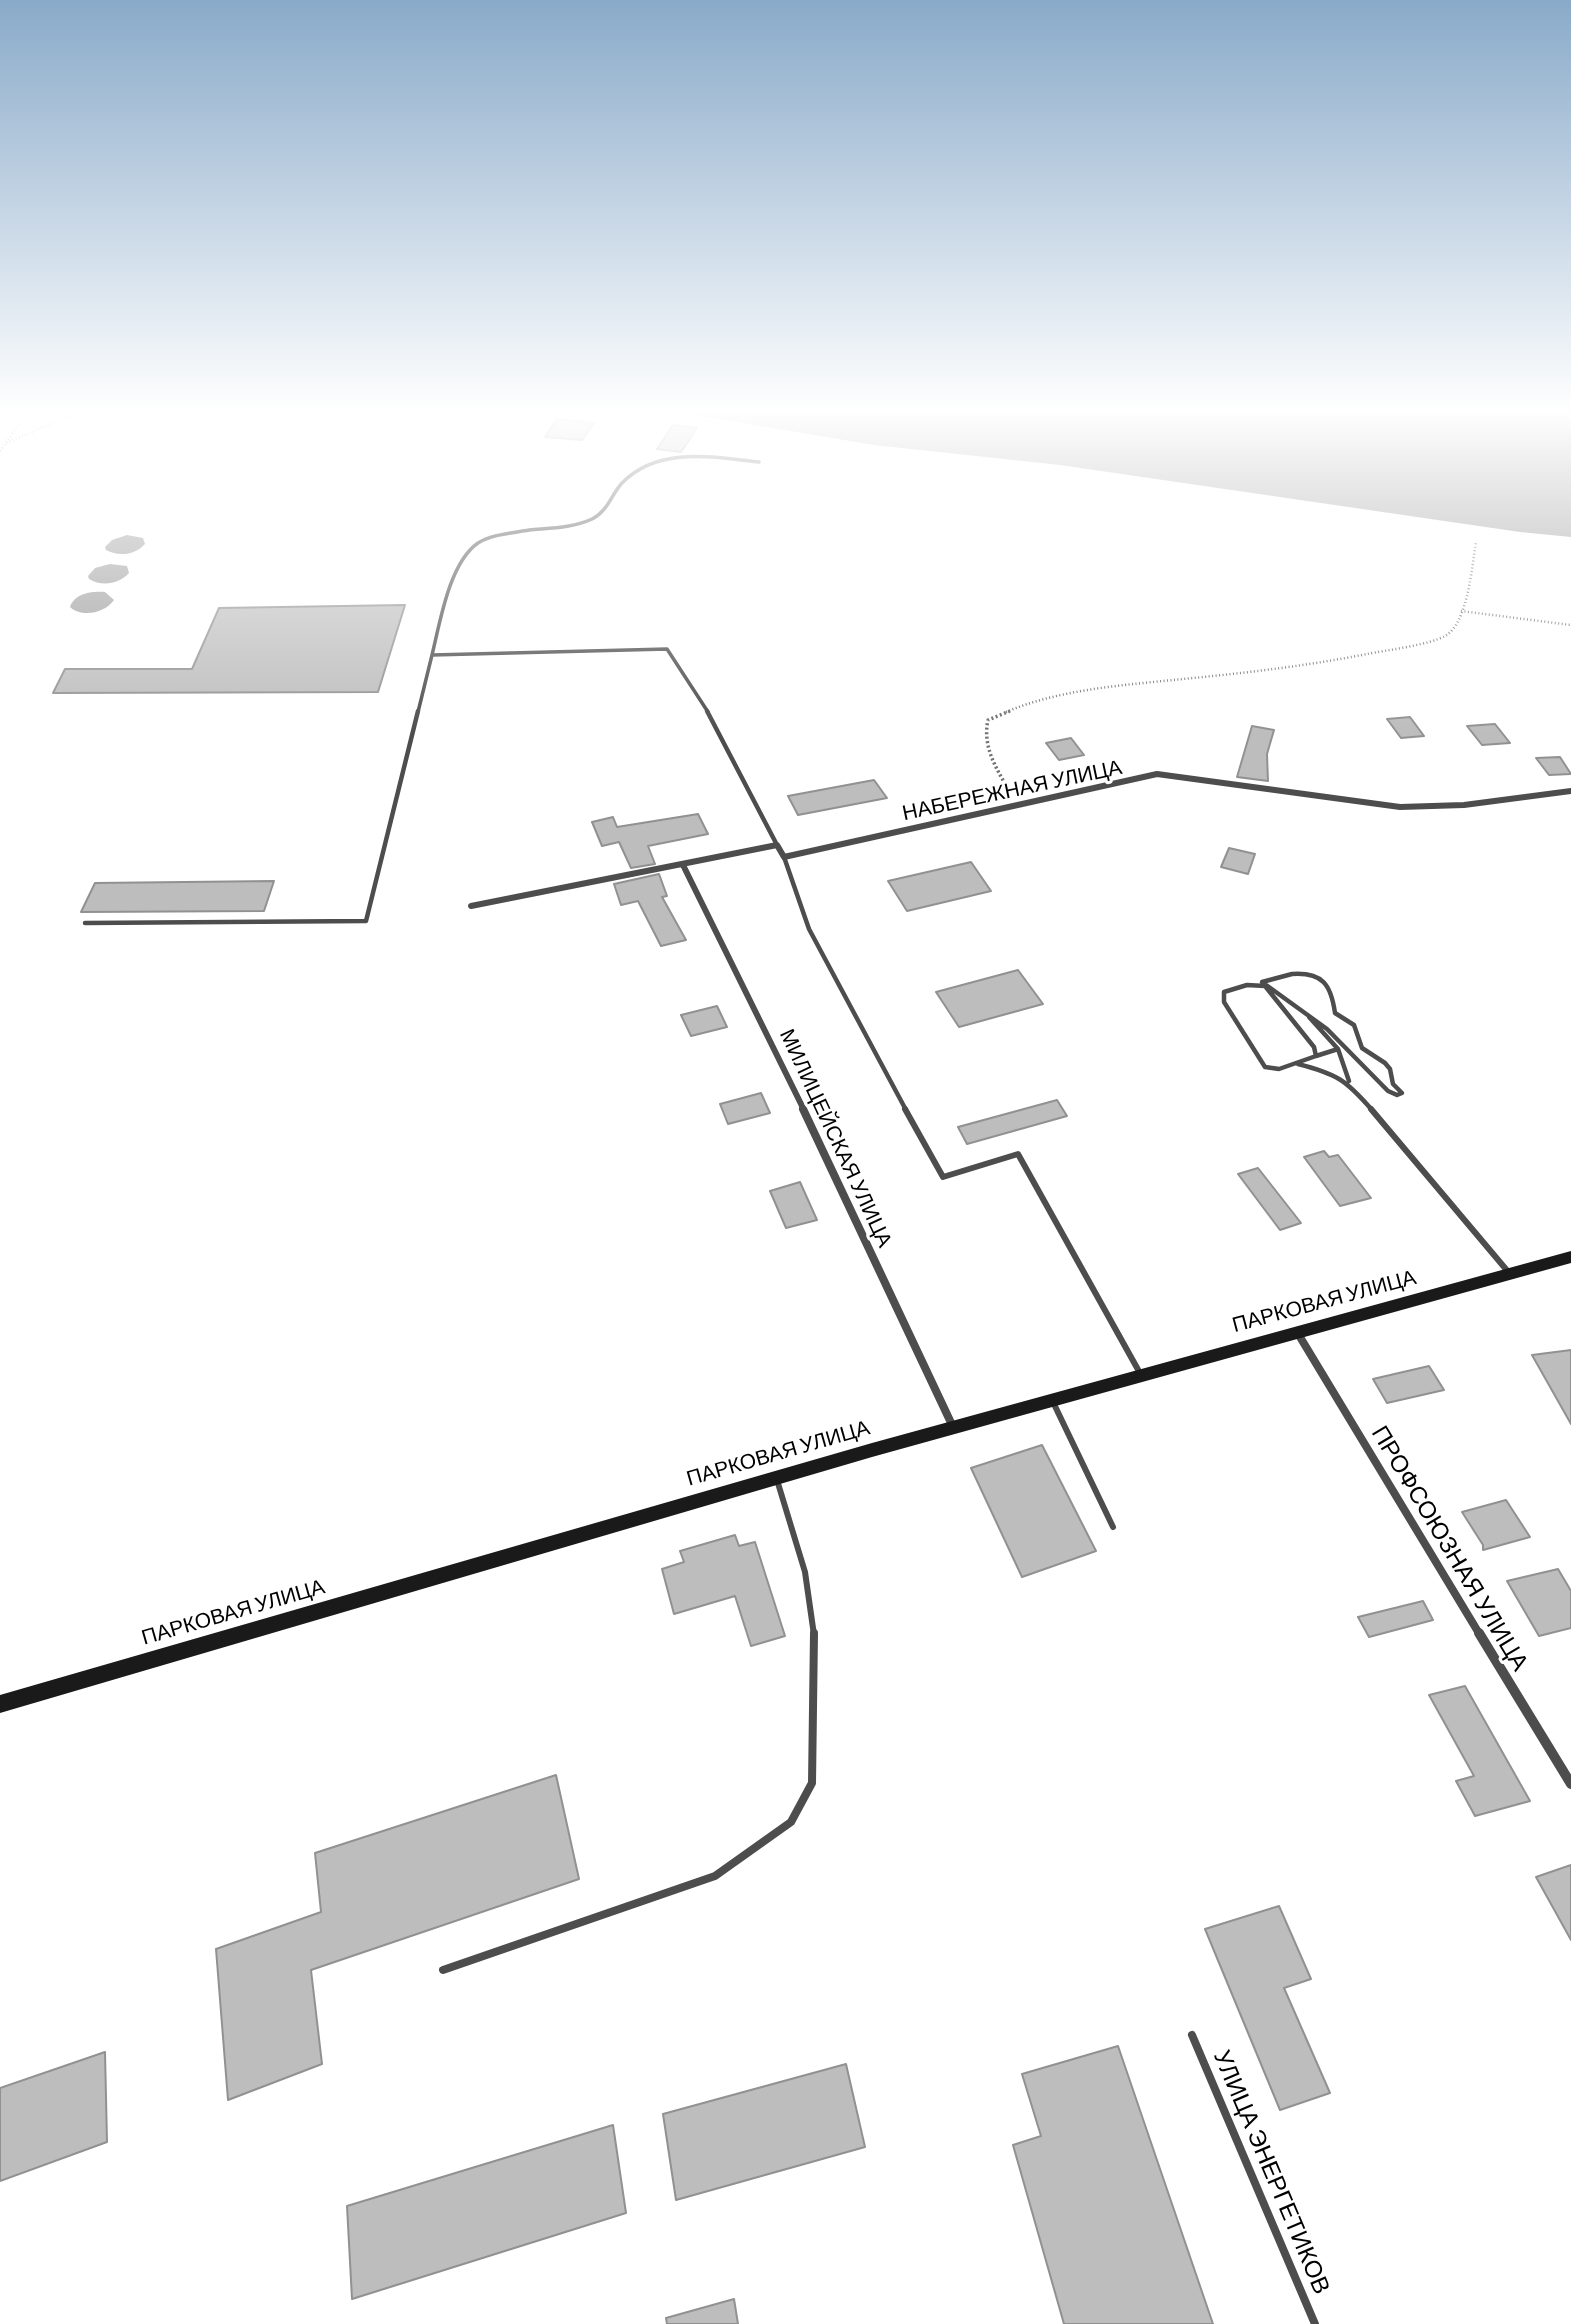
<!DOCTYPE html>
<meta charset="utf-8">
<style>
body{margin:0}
canvas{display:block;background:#fff}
</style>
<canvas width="1571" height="2324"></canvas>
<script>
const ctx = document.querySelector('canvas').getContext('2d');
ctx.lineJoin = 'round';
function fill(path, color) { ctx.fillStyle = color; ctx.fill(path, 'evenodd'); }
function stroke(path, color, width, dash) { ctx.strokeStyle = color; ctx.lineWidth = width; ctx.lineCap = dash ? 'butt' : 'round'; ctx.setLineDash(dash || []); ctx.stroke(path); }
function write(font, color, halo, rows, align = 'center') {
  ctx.font = font + ' Barlow,sans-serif'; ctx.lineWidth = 6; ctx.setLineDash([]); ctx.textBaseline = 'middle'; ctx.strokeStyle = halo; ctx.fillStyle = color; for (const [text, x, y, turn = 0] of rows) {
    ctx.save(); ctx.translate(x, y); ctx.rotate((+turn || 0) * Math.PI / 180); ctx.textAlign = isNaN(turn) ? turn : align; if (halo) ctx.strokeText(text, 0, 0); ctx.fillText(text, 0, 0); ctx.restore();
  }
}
fill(new Path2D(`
 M 660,409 L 1571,409 L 1571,537 L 1520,532 L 1060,465 L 874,445 Z
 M 127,535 L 143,538 L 145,544 C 135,555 119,557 106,550 L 105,547 L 112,540 Z
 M 110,564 L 127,566 L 129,573 C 119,584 102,587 89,579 L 88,576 L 95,568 Z
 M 105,592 L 114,600 C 105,613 82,618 70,607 C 75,593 92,591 105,592 Z`), '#9b9b9b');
const building = new Path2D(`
 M 557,419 L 594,423 L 582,440 L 545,437 Z
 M 673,425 L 697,428 L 681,452 L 657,449 Z
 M 405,605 L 378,692 L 53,693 L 65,669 L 192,669 L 219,608 Z
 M 1410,717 L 1424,736 L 1401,738 L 1387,719 Z
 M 1495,724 L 1510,743 L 1482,745 L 1467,726 Z
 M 1252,726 L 1274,730 L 1267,754 L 1268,781 L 1237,777 Z
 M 1071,738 L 1084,755 L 1059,760 L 1046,743 Z
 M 1560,757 L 1571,774 L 1549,775 L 1536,758 Z
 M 874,780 L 887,798 L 798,815 L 788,796 Z
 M 698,814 L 708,834 L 648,846 L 655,864 L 631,868 L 619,842 L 602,846 L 592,822 L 613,817 L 617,827 Z
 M 1229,848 L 1255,854 L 1248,874 L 1221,867 Z
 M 971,862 L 991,891 L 907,911 L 888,881 Z
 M 659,874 L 667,896 L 662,897 L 686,940 L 661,946 L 638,901 L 621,905 L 614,884 Z
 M 274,881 L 264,911 L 81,912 L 95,883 Z
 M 1018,970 L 1043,1004 L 959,1027 L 936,992 Z
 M 717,1006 L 727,1027 L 691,1036 L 681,1015 Z
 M 761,1093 L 770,1113 L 728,1124 L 720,1104 Z
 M 1057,1100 L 1067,1116 L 967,1144 L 958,1127 Z
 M 1324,1151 L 1329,1157 L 1338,1155 L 1371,1198 L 1340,1206 L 1304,1157 Z
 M 1258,1168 L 1301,1223 L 1280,1230 L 1238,1174 Z
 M 800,1182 L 817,1220 L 786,1228 L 770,1191 Z
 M 1571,1350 L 1571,1424 L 1532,1355 Z
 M 1429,1366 L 1444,1390 L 1387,1403 L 1373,1379 Z
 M 1042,1445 L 1096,1551 L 1022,1577 L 971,1468 Z
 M 1506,1500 L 1530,1537 L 1483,1550 L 1483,1545 L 1462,1512 Z
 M 735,1535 L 739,1546 L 755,1542 L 785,1636 L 751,1646 L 735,1596 L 674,1614 L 662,1569 L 684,1562 L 680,1551 Z
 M 1558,1569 L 1571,1591 L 1571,1628 L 1539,1636 L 1507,1581 Z
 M 1423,1601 L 1433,1620 L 1369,1637 L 1358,1617 Z
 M 1465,1686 L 1530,1801 L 1475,1816 L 1456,1781 L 1474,1776 L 1429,1695 Z
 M 556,1775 L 579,1879 L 311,1970 L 322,2064 L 228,2100 L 216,1949 L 321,1912 L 315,1853 Z
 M 1571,1865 L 1571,1940 L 1536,1877 Z
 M 1279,1906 L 1311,1979 L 1284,1988 L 1330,2093 L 1280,2110 L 1205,1929 Z
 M 1118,2046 L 1213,2324 L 1064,2324 L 1013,2145 L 1041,2136 L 1022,2074 Z
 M 105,2052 L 107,2142 L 0,2181 L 0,2088 Z
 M 846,2064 L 865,2147 L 676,2200 L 663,2114 Z
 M 613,2125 L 626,2213 L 352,2299 L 347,2206 Z
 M 734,2299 L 738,2324 L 667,2324 L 666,2318 Z`);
fill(building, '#bdbdbd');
stroke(building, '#919191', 2);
stroke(new Path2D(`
 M 6,443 L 86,409
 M 0,451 L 30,409
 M 1461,611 L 1571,625
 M 1006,712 C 1060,689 1125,685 1183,679 C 1245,673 1306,666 1367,654 C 1387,650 1429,645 1445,636 C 1468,624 1472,565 1476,542`), '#6f6f6f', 2.5, [1, 2.5]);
stroke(new Path2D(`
 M 1010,711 L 988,720 C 982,747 997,770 1010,792`), '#6f6f6f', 3.5, [2, 2.5]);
stroke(new Path2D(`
 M 418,712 L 432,655
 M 708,712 L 667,649 L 432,655 C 440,623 449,563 478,543 C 492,534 513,533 529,530 C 549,528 573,528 592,519 C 608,511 611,495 622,483 C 658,446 713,457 759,462`), '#4d4d4d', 3.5);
stroke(new Path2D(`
 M 707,711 L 777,845
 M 784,857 L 809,929 L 906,1110
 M 85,923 L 366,921 L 418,711
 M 1292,974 C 1323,972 1331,985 1335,1013 L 1354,1025 L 1362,1048 L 1385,1063 L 1390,1069 L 1393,1084 L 1402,1093 L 1397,1095 L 1388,1091 L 1327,1029 L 1262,982 Z
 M 1247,985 L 1265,986 L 1314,1047 L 1316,1056 L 1279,1069 L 1265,1067 L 1224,1002 L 1224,992 Z
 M 1309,1017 L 1338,1049 L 1349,1081
 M 1316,1056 L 1338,1049
 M 1298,1064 C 1337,1074 1346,1080 1372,1110`), '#4d4d4d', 4.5);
stroke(new Path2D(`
 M 905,1109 L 943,1177 L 1018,1154 L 1141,1375
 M 1371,1109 L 1510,1274
 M 1053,1402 L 1113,1527
 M 777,1480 L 805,1572 L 814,1635`), '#4d4d4d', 6);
stroke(new Path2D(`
 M 443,1970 L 715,1876 L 791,1822 L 812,1783 L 814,1633
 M 1192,2035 L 1315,2324`), '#4d4d4d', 8);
stroke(new Path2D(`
 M 683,865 L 804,1110
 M 471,906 L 777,845 L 784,857 L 1157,774 L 1400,807 L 1464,805 L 1571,791`), '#4d4d4d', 6);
stroke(new Path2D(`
 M 803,1109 L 953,1427
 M 1297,1332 L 1480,1635`), '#4d4d4d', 8);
stroke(new Path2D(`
 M 1479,1633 L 1571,1784`), '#4d4d4d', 10);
fill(new Path2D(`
 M 1571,1251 L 1571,1263 L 872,1457 L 0,1713 L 0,1695 L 872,1443 Z`), '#1a1a1a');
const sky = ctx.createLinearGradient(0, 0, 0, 734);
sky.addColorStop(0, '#89aac9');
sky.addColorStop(0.56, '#fff');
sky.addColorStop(1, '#ffffff00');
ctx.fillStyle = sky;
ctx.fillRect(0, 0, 1571, 734);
write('21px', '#000', '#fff', [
 ["НАБЕРЕЖНАЯ УЛИЦА",1012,790,-12],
 ["МИЛИЦЕЙСКАЯ УЛИЦА",836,1138,65],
 ["ПАРКОВАЯ УЛИЦА",1324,1301,-15],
 ["ПАРКОВАЯ УЛИЦА",778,1453,-16],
 ["ПАРКОВАЯ УЛИЦА",233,1612,-16]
]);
write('24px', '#000', '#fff', [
 ["ПРОФСОЮЗНАЯ УЛИЦА",1450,1548,59],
 ["УЛИЦА ЭНЕРГЕТИКОВ",1272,2172,67]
]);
</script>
